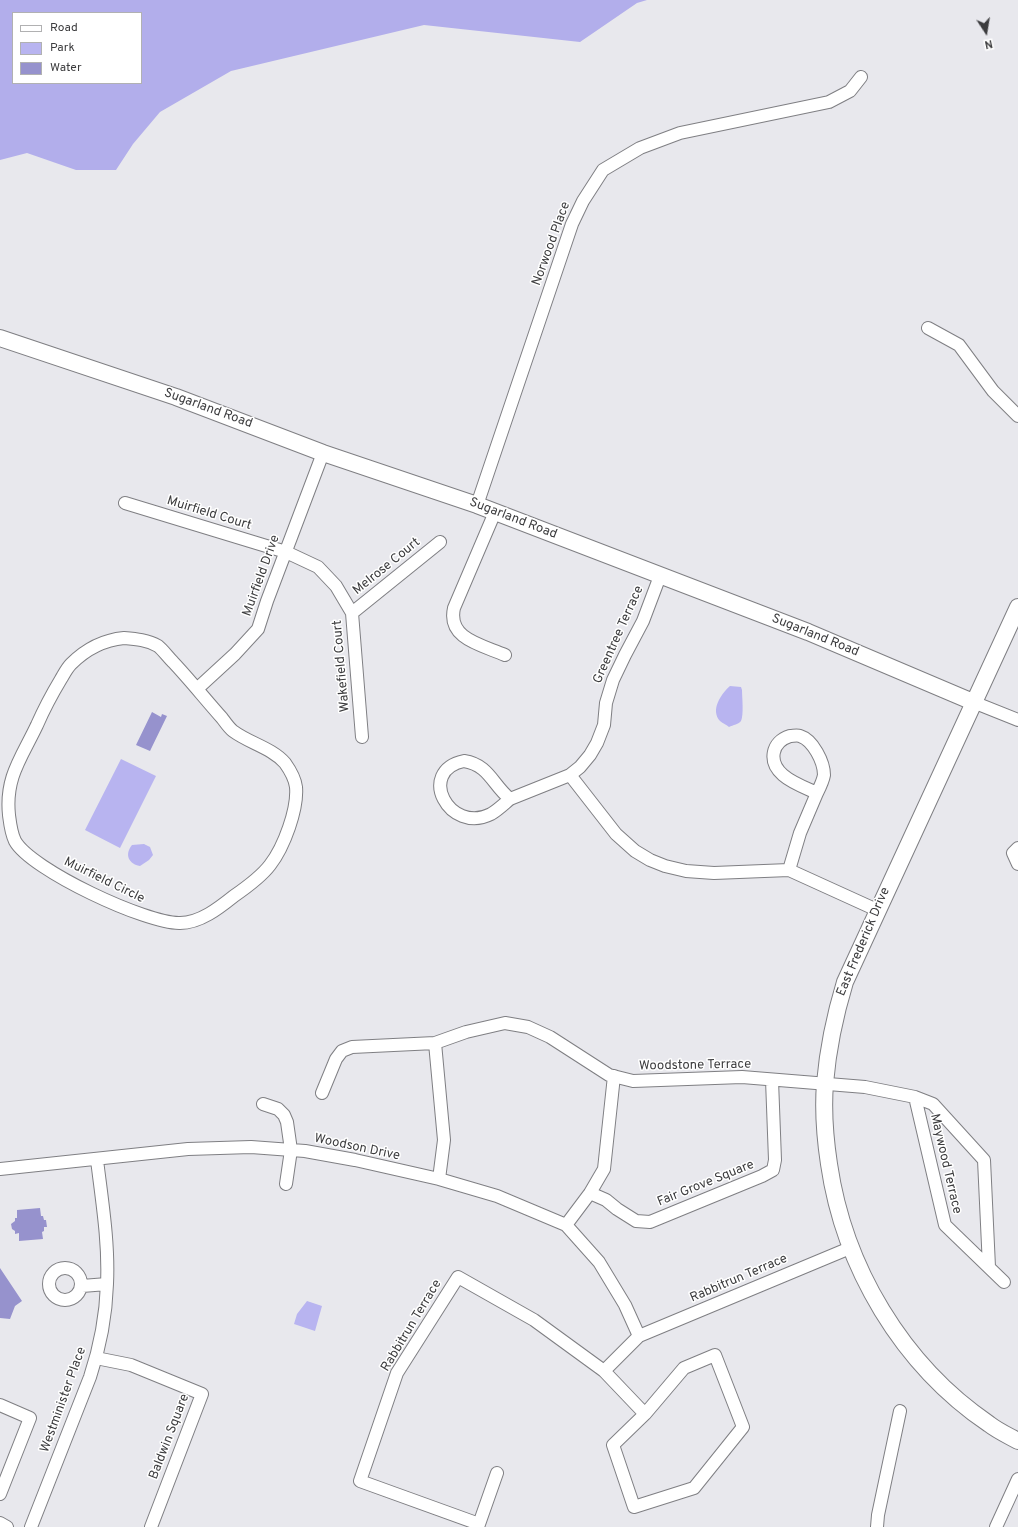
<!DOCTYPE html>
<style>
body{margin:0}
#map{position:relative;width:1018px;height:1527px;overflow:hidden;background:#e8e8ed;font-family:Overpass,sans-serif}
canvas{display:block}
.legend{position:absolute;left:12px;top:12px;width:130px;height:72px;box-sizing:border-box;background:#fff;border:1px solid #b1b1b2;margin:0;padding:5px 7px;list-style:none;font-size:12px;color:#3c3c3e}
.legend li{display:flex;align-items:center;gap:8px;height:20px}
.legend b{width:20px;border:1px solid #b1b1b2}
.north{position:absolute;left:966px;top:12px;width:40px;height:40px;-webkit-text-stroke:3px #fff;paint-order:stroke;rotate:168deg;font-size:11px;font-weight:700;line-height:16px;text-align:center;color:#3c3c3e}
.north::after{content:'';display:block;margin:auto;width:14px;height:18px;background:#3c3c3e;clip-path:polygon(50% 0,100% 100%,50% 72%,0 100%)}
</style>
<div id="map">
<canvas width="1018" height="1527"></canvas>
<ul class="legend">
<li><b style="height:5px;background:#fff"></b>Road</li>
<li><b style="height:11px;background:#b8b4f0"></b>Park</li>
<li><b style="height:11px;background:#9692cd"></b>Water</li>
</ul>
<div class="north">N</div>
</div>
<script>
const ctx = document.querySelector('canvas').getContext('2d');
ctx.lineJoin = 'round';
function fill(path, color) { ctx.fillStyle = color; ctx.fill(path, 'evenodd'); }
function stroke(path, color, width, dash) { ctx.strokeStyle = color; ctx.lineWidth = width; ctx.lineCap = dash ? 'butt' : 'round'; ctx.setLineDash(dash || []); ctx.stroke(path); }
function write(font, color, halo, rows, align = 'center') {
  ctx.font = font + ' Overpass,sans-serif'; ctx.lineWidth = 3; ctx.setLineDash([]); ctx.textBaseline = 'middle'; ctx.strokeStyle = halo; ctx.fillStyle = color; for (const [text, x, y, turn = 0] of rows) {
    ctx.save(); ctx.translate(x, y); ctx.rotate((+turn || 0) * Math.PI / 180); ctx.textAlign = isNaN(turn) ? turn : align; if (halo) ctx.strokeText(text, 0, 0); ctx.fillText(text, 0, 0); ctx.restore();
  }
}
fill(new Path2D(`
 M 730,686 L 741,687 L 742,690 C 742,697 744,715 741,721 C 739,724 733,725 729,727 C 727,725 722,723 720,721 C 710,710 721,694 730,686 Z
 M 121,759 L 156,776 L 120,848 L 85,830 Z
 M 144,844 L 150,847 L 153,855 L 149,860 L 140,866 C 129,864 124,855 132,845 Z
 M 307,1301 L 322,1306 L 315,1331 L 294,1324 L 297,1314 Z`), '#b8b4f0');
fill(new Path2D(`
 M 0,0 L 647,0 L 637,3 L 580,42 L 424,25 L 231,71 L 160,112 L 133,144 L 116,170 L 76,170 L 27,153 L 0,160 ZM 13,13 L 141,13 L 141,83 L 13,83 Z`), '#b2aeeb');
fill(new Path2D(`
 M 152,712 L 161,717 L 162,714 L 167,716 L 150,751 L 136,745 Z
 M 40,1208 L 41,1216 L 43,1216 L 44,1220 L 46,1220 L 47,1227 L 44,1227 L 44,1231 L 42,1232 L 43,1239 L 19,1241 L 19,1233 L 15,1234 L 15,1231 L 12,1229 L 11,1224 L 15,1221 L 15,1218 L 17,1218 L 17,1210 Z
 M 0,1268 L 22,1301 L 15,1306 L 10,1319 L 0,1318 Z`), '#9692cd');
const street = new Path2D(`
 M 928,328 L 959,345 L 993,391 L 1018,416
 M 125,503 L 286,552 L 318,567 L 336,586 L 352,613 L 362,737
 M 477,505 L 572,224 L 583,201 L 603,170 L 640,148 L 680,133 L 829,102 L 850,91 L 861,77
 M 495,512 L 454,608 C 447,639 482,645 505,655
 M 352,613 L 440,542
 M 124,638 C 136,639 148,640 158,646 C 163,650 168,657 173,662 C 190,680 205,699 222,718 C 225,722 229,728 233,731 C 249,743 272,748 285,763 C 290,770 295,779 296,787 C 298,809 284,847 270,865 C 261,877 247,887 234,896 C 219,908 200,923 180,923 C 147,924 31,870 15,841 C 11,833 10,823 9,815 C 5,777 22,757 37,725 C 44,709 52,694 61,679 C 64,674 67,668 71,664 C 86,649 103,640 124,638 Z
 M 198,688 L 235,654 L 258,629 L 267,601 L 323,453
 M 973,702 L 1018,720
 M 790,736 C 793,736 797,735 800,736 C 813,740 824,762 824,775 C 823,781 820,787 817,793 C 806,788 792,783 783,775 C 768,762 771,742 790,736 Z
 M 464,761 C 489,765 492,784 510,799 C 504,804 498,810 491,814 C 449,835 416,771 464,761 Z
 M 570,775 L 616,834 L 635,851 L 650,860 L 665,866 L 686,871 L 714,873 L 789,870 L 877,910
 M 510,799 L 570,775 L 580,767 L 590,755 L 597,743 L 604,725 L 606,703 L 613,680 L 625,655 L 643,621 L 660,576
 M 1018,848 L 1013,853 L 1018,864
 M 789,870 L 800,833 L 817,793
 M 435,1043 L 444,1140 L 439,1179
 M 322,1093 L 336,1059 L 342,1051 L 352,1047 L 435,1043 L 466,1032 L 505,1023 L 528,1027 L 550,1037 L 609,1075 L 633,1081 L 742,1077 L 865,1087 L 915,1097 L 933,1104 L 984,1160 L 989,1267
 M 915,1097 L 945,1225 L 1004,1282
 M 263,1104 L 278,1109 L 284,1115 L 287,1122 L 291,1150 L 286,1184
 M 0,1169 L 188,1149 L 251,1147 L 305,1151 L 355,1160 L 439,1179 L 497,1196 L 566,1225 L 599,1262 L 625,1305 L 639,1336
 M 590,1193 L 606,1200 L 617,1209 L 636,1221 L 650,1222 L 762,1176 L 773,1170 L 775,1160 L 772,1080
 M 566,1225 L 590,1193 L 604,1169 L 614,1076
 M49 1284a16 16 0 1 1 32 0a16 16 0 1 1-32 0Z
 M 82,1286 L 107,1284
 M 715,1355 L 743,1427 L 694,1488 L 634,1507 L 613,1445 L 645,1414 L 684,1368 Z
 M 96,1358 L 131,1365 L 202,1394 L 151,1527
 M 604,1371 L 639,1336 L 850,1248
 M 0,1405 L 30,1418 L 0,1494
 M 0,1523 L 7,1527
 M 479,1524 L 360,1481 L 397,1373 L 458,1277 L 534,1320 L 604,1371 L 645,1414
 M 31,1527 L 90,1377 C 100,1347 106,1315 107,1284 C 109,1243 102,1201 97,1160
 M 478,1527 L 497,1473
 M 877,1527 L 878,1515 L 900,1411
 M 996,1527 L 1018,1479`);
const secondary = new Path2D(`
 M 0,338 L 176,397 L 323,453 L 477,505 L 808,632 L 973,702
 M 1018,607 L 845,982 C 835,1015 828,1048 825,1083 C 823,1109 825,1138 829,1164 C 844,1267 902,1365 989,1424 C 998,1431 1009,1436 1018,1441`);
stroke(street, '#7f7f83', 14);
stroke(secondary, '#7f7f83', 18);
stroke(street, '#fff', 12);
stroke(secondary, '#fff', 16);
write('13px', '#3c3c3e', '#fff', [
 ["Norwood Place",552,244,-70],
 ["Sugarland Road",208,409,20],
 ["Muirfield Court",209,514,17],
 ["Sugarland Road",513,519,21],
 ["Melrose Court",387,567,-39],
 ["Muirfield Drive",262,576,-70],
 ["Greentree Terrace",619,635,-66],
 ["Sugarland Road",815,636,22],
 ["Wakefield Court",342,666,-95],
 ["Muirfield Circle",104,881,26],
 ["East Frederick Drive",864,942,-67],
 ["Woodstone Terrace",695,1066,-1],
 ["Woodson Drive",357,1148,12],
 ["Maywood Terrace",945,1164,77],
 ["Fair Grove Square",706,1184,-22],
 ["Rabbitrun Terrace",739,1279,-23],
 ["Rabbitrun Terrace",412,1326,-59],
 ["Westminister Place",64,1400,-70],
 ["Baldwin Square",170,1437,-69]
]);
</script>
